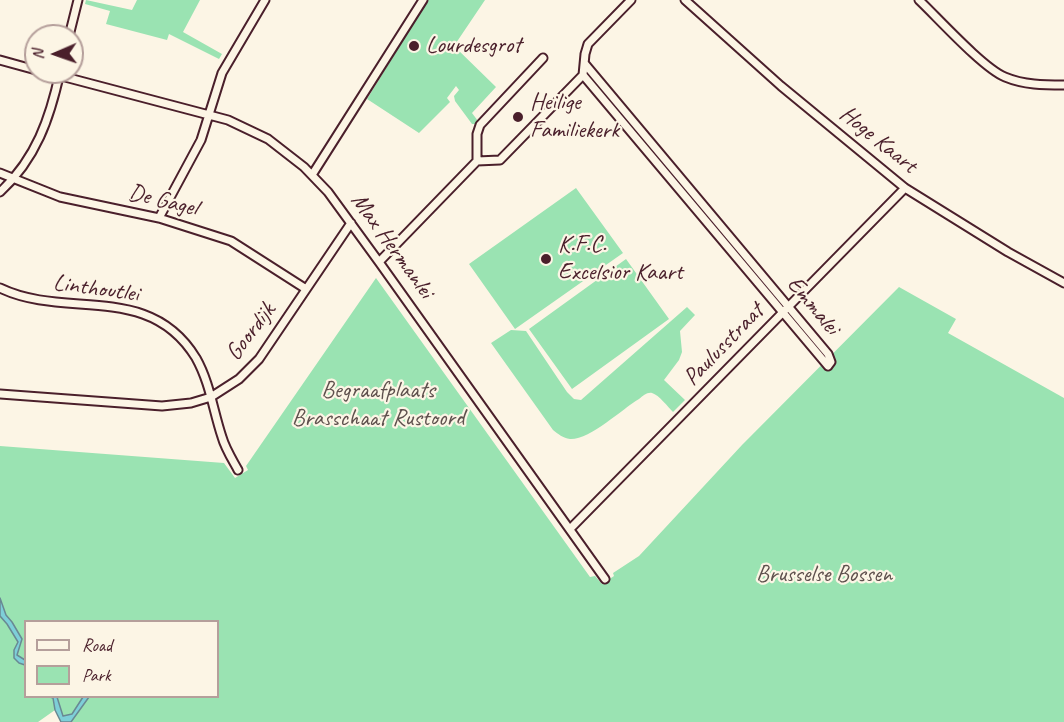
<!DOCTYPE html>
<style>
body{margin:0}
#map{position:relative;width:1064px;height:722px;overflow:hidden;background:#fcf5e5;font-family:Caveat,sans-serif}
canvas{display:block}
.legend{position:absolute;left:24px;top:620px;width:195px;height:78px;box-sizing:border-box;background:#fcf5e5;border:2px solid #b59f9b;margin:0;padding:8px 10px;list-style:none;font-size:18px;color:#4a1f2b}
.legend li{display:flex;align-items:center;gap:12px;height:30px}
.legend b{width:30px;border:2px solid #b59f9b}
.north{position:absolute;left:24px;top:24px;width:60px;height:60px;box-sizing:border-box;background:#fcf5e5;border:2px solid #b59f9b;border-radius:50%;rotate:268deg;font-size:16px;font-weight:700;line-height:24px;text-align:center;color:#4a1f2b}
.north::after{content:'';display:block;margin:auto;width:21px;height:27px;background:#4a1f2b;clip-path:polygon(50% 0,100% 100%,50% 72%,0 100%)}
</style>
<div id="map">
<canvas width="1064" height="722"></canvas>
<ul class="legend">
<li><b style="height:8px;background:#fcf5e5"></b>Road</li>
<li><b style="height:16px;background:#9ae3b2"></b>Park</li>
</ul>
<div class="north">N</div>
</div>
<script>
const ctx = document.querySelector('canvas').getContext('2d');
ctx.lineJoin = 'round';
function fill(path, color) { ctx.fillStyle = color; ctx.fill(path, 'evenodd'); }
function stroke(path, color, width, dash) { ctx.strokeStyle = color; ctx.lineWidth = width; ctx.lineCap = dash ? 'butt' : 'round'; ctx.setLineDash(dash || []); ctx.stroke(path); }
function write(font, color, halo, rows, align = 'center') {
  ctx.font = font + ' Caveat,sans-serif'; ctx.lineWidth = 4.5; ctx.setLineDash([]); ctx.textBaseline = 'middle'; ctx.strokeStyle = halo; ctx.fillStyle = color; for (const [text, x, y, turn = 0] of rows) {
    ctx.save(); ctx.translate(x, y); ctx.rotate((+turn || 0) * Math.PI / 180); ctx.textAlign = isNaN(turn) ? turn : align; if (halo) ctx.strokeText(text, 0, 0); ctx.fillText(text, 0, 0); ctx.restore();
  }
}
fill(new Path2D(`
 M 86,0 L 132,10 L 137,0 L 200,0 L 183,32 L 222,54 L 219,59 L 169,34 L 167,40 L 106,24 L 110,11 L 85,4 Z
 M 428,0 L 485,0 L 454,46 L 496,87 L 472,113 L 478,121 L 475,124 L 472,124 L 455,101 L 454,96 L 459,90 L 456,86 L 447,98 L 450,102 L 419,133 L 367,99 Z
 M 576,188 L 623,253 L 515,329 L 469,264 Z
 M 626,259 L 669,319 L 572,389 L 529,329 Z
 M 376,278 L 590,577 L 595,576 L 602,584 L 614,576 L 613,573 L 639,556 L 742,445 L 899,287 L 956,319 L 948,333 L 1064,398 L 1064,722 L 66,722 L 61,712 L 57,697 L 218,696 L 218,622 L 26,622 L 25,660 L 19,658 L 17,653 L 21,638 L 12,622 L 6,615 L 0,598 L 0,446 L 224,463 L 235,478 L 248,470 L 246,466 Z
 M 687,307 L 695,315 L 680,331 L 682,352 L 679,360 L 664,380 L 685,400 L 673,412 C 668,407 659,395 652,393 C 647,392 643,396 639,399 C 622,409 590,440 570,439 C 563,438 558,434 553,430 L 491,343 L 511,330 L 526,331 L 567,392 L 574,399 L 581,400 Z
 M 0,616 L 7,624 L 18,642 L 14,658 L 19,663 L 25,665 L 26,696 L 53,698 L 55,710 L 38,722 L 0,722 Z`), '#9ae3b2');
const water = new Path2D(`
 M 0,598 L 6,615 L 12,622 L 22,639 L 17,655 L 25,660 L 25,665 L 19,663 L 14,658 L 14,650 L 18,642 L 7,624 L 0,616 Z
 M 50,697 L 57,697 L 63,716 L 72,714 L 83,697 L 89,697 L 71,722 L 61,722 L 55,710 L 53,698 Z`);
fill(water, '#7ecfd8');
stroke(water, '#698993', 1.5);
const minor = new Path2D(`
 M 685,0 L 781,86 L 905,188 L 1008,252 L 1064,283
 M 919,0 C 938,18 983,68 1005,77 C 1024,85 1044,85 1064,85
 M 69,36 L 78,0
 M 0,60 L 36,70
 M 585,64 L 828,354 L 831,362 L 828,366
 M 46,72 L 228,120 L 268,139 L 304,167 L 328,192 L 379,262 L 605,579
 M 583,75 L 828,366
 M 477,161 L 500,160 L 583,75 L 585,54 L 588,44 L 631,0
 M 0,173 L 60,197 L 159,218 L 231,241 L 306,289
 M 312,175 L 423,0
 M 0,192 C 36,159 50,118 60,72
 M 159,218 L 201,140 L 222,73 L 265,0
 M 379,262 L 477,161 L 477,134 L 480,125 L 543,58
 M 0,288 C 66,320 149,281 196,358 C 210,383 213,410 222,437 C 225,448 232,459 238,470
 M 0,394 L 162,406 L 191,403 L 211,397 L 239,379 L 259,359 L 351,223
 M 570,529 L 905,188`);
stroke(minor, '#4a1f2b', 11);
stroke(minor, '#fcf5e5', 7);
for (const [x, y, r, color] of [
 [414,46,6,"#4a1f2b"],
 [518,117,6,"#4a1f2b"],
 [546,259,6,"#4a1f2b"]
]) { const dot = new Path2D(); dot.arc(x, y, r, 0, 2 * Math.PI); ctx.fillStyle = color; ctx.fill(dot); stroke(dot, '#fcf5e5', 2); }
write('24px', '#4a1f2b', '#fcf5e5', [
 ["Lourdesgrot",426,46],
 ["Heilige",530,103],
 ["Familiekerk",530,131],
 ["K.F.C.",558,245],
 ["Excelsior Kaart",558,273]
], 'left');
write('24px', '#4a1f2b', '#fcf5e5', [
 ["Hoge Kaart",878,140,39],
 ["De Gagel",163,201,14],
 ["Max Hermanlei",392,246,54],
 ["Linthoutlei",96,289,8],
 ["Emmalei",813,306,50],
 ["Goordijk",251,332,-53],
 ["Paulusstraat",724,345,-46]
]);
write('24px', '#5e504d', '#fcf5e5', [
 ["Begraafplaats",378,391],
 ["Brasschaat Rustoord",378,419],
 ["Brusselse Bossen",824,575]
]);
</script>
